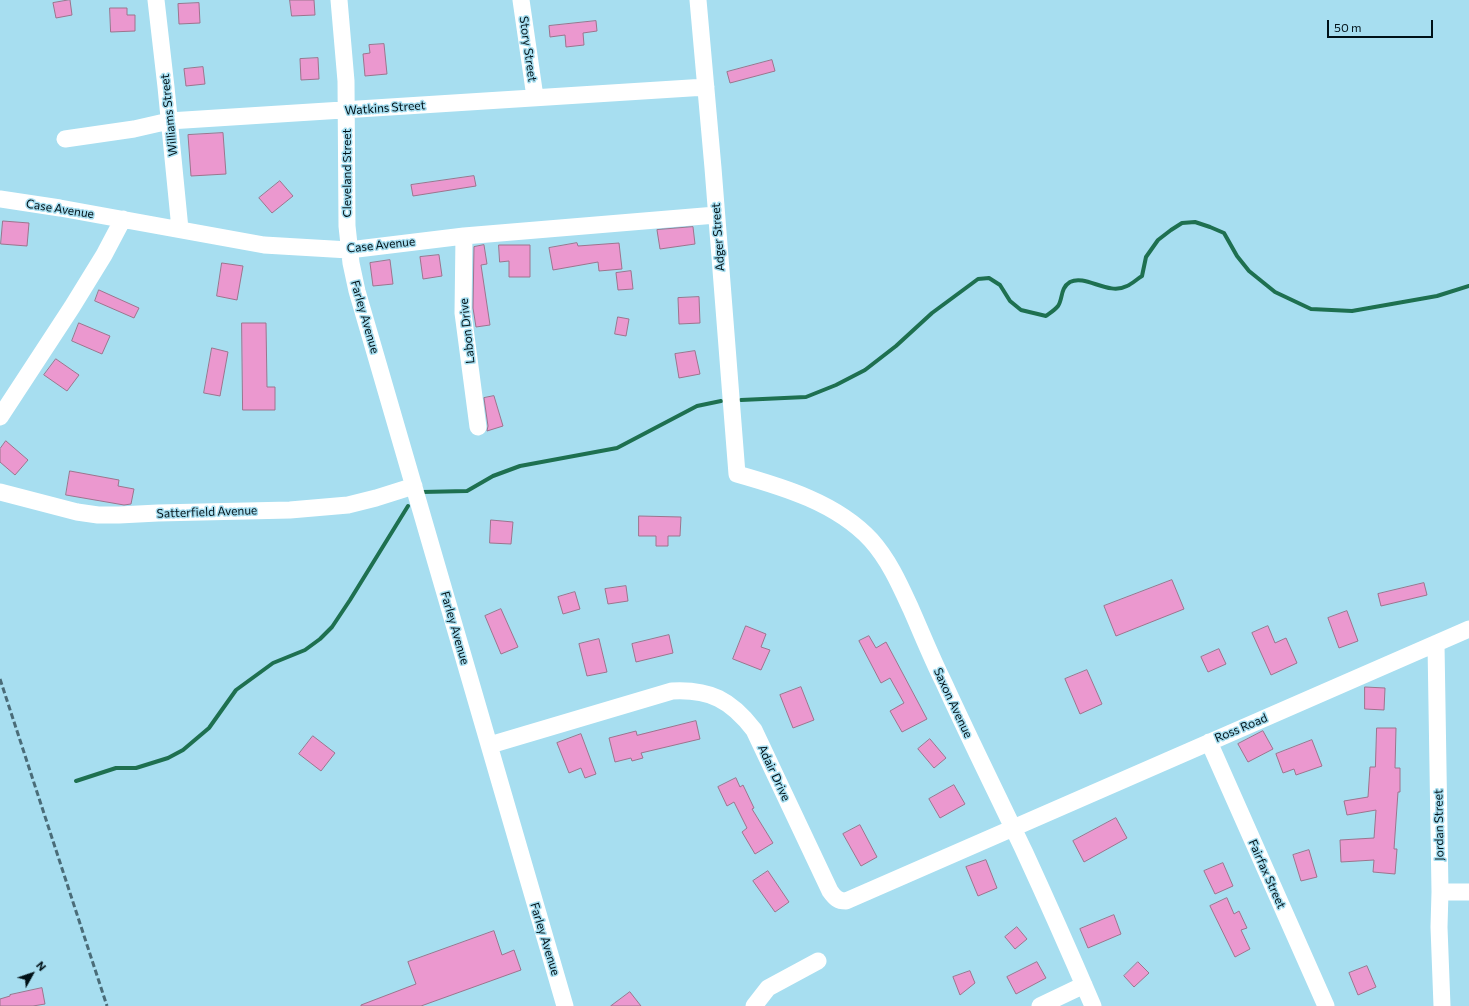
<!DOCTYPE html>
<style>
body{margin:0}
#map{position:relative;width:1469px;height:1006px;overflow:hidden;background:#a7def0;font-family:Commissioner,sans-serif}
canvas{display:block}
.north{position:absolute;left:12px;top:954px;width:40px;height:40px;-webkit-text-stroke:3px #a7def0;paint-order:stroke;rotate:50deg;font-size:11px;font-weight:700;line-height:16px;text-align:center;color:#001117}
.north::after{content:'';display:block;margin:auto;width:14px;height:18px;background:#001117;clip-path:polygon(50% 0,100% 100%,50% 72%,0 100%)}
.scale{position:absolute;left:1327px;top:20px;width:106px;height:18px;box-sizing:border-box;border:2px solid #001117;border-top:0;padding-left:5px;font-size:12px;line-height:14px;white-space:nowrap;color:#001117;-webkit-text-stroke:3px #a7def0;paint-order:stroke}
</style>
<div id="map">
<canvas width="1469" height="1006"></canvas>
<div class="north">N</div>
<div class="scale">50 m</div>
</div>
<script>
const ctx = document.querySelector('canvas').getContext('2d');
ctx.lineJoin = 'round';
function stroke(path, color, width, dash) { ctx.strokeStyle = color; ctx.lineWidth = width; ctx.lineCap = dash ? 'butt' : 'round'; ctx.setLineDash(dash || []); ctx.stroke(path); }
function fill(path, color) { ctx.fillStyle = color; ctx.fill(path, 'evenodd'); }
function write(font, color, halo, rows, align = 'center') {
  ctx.font = font + ' Commissioner,sans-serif'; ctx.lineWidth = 3; ctx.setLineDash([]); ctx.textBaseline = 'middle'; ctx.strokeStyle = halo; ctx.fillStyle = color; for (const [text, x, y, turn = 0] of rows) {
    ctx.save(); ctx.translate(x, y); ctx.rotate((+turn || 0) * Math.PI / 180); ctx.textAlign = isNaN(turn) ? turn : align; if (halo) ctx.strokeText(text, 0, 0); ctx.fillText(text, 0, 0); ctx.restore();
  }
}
stroke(new Path2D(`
 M 741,400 L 806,397 L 836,385 L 865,370 L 896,346 L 932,313 L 978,279 L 989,278 L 1000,285 L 1010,301 L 1021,310 L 1046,316 C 1050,313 1055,310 1058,306 C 1063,299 1060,288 1070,282 C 1086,274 1108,296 1127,286 C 1132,284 1137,279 1142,276 L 1146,257 L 1158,240 L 1171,230 L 1182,223 L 1195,222 L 1210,227 L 1224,233 L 1237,256 L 1249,271 L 1275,292 L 1311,309 L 1352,311 L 1437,296 L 1469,286
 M 422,492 L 467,491 L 493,476 L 520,466 L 617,448 L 697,406 L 721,401
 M 76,781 L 116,768 L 136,768 L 168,758 L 183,750 L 209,728 L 236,690 L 273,663 L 305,650 L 320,639 L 332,627 L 350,600 L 408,506`), '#1e7050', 4);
const building = new Path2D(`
 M 70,0 L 72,15 L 56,18 L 53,3 Z
 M 290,0 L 314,0 L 315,15 L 292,16 Z
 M 199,3 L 200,23 L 179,24 L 178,4 Z
 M 110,8 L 127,8 L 127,15 L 135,15 L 135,31 L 111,32 Z
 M 596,21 L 597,31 L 583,33 L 584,45 L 566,47 L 565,35 L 550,37 L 549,26 Z
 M 384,44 L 387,74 L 365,76 L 363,54 L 370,53 L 369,45 Z
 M 318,58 L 319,79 L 301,80 L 300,59 Z
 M 772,60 L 775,71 L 730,83 L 727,72 Z
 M 203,67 L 205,84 L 186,86 L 184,69 Z
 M 223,133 L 226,174 L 191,176 L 188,135 Z
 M 474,176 L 476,186 L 413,196 L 411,185 Z
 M 280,181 L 293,196 L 272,213 L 259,198 Z
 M 3,221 L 29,223 L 27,246 L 1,244 Z
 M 693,227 L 695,244 L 660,249 L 657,230 Z
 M 577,243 L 578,246 L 619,243 L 622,269 L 599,271 L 598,262 L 553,270 L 549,248 Z
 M 484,245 L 487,264 L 481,265 L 490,325 L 476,327 L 473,308 L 474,247 Z
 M 499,245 L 530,245 L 530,277 L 509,277 L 509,261 L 500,262 Z
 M 439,255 L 442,276 L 423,279 L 420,257 Z
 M 390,260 L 393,284 L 373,286 L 370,263 Z
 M 222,263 L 243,266 L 237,300 L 217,296 Z
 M 631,271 L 633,289 L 618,290 L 616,273 Z
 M 99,290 L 139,308 L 134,318 L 95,301 Z
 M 699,297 L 700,323 L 679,324 L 678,298 Z
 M 618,317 L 629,319 L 626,336 L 615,334 Z
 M 79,323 L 110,336 L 102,354 L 72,341 Z
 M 242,323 L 266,323 L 267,387 L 275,387 L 275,410 L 243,410 Z
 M 212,348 L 228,352 L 220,396 L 204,393 Z
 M 695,351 L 700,374 L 679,378 L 675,354 Z
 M 56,359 L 79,375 L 67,391 L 44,375 Z
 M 494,396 L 503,426 L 487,431 L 488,426 L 484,398 Z
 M 6,441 L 28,460 L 15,475 L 0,462 L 0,449 Z
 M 70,471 L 119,480 L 118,486 L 134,489 L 131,504 L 124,505 L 66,495 Z
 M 639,516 L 681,517 L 680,536 L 668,536 L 668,546 L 656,546 L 656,536 L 639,536 Z
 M 491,520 L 513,522 L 511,544 L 490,543 Z
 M 1172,580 L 1184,609 L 1116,636 L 1104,606 Z
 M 1424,583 L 1427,595 L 1381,606 L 1378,594 Z
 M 626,586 L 628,601 L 608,604 L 605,589 Z
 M 575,592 L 580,609 L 563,614 L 558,597 Z
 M 501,609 L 518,647 L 501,654 L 485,616 Z
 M 1347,611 L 1358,641 L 1339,648 L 1328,618 Z
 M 746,626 L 766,634 L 761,647 L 770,650 L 761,670 L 733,659 Z
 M 1268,626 L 1275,643 L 1286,638 L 1297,663 L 1271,675 L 1252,633 Z
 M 669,635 L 673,653 L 636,662 L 632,644 Z
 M 869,636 L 876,648 L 886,642 L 927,719 L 902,732 L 890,711 L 904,703 L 890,678 L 881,683 L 859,641 Z
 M 599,639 L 607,672 L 587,676 L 579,644 Z
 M 1219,649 L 1226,664 L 1208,672 L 1201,657 Z
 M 1087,670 L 1102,704 L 1080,714 L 1065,679 Z
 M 801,687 L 814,720 L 793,728 L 780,695 Z
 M 1365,687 L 1385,688 L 1384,710 L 1365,709 Z
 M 696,721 L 700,739 L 641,753 L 643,758 L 632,761 L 631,758 L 615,762 L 609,738 L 636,731 L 637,735 Z
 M 1377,728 L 1396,728 L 1395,768 L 1400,768 L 1400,792 L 1398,792 L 1394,849 L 1397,849 L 1395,874 L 1373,872 L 1374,860 L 1341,862 L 1340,840 L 1374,838 L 1376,810 L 1347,815 L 1344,801 L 1368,797 L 1370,767 L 1375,767 Z
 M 1263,731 L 1273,749 L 1248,762 L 1238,744 Z
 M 581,734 L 596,774 L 585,778 L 581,768 L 569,773 L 557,743 Z
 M 313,736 L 335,753 L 321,771 L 299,754 Z
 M 930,739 L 946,758 L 934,768 L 918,749 Z
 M 1312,740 L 1322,766 L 1296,775 L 1294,769 L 1283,773 L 1276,754 Z
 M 736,778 L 740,787 L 743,785 L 754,808 L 752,809 L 773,843 L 755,854 L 742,832 L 747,828 L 734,802 L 727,806 L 718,787 Z
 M 954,785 L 965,804 L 940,818 L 929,799 Z
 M 1116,818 L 1127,838 L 1084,862 L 1073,841 Z
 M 860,825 L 877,857 L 861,866 L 843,834 Z
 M 1309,850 L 1317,877 L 1301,881 L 1293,855 Z
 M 986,860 L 997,888 L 978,896 L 966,867 Z
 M 1223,863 L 1233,886 L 1215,894 L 1204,871 Z
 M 768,871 L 789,902 L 775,912 L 753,881 Z
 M 1227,898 L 1234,914 L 1239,911 L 1247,928 L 1241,930 L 1250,949 L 1235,957 L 1210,906 Z
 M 1114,915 L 1121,934 L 1088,948 L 1080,929 Z
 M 1017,927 L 1027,939 L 1015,949 L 1005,937 Z
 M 494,931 L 502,955 L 514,950 L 521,970 L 421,1006 L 361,1006 L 361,1005 L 416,984 L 408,962 Z
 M 1037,962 L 1046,978 L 1016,994 L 1007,977 Z
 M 1138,962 L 1149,973 L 1134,987 L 1124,976 Z
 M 1367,966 L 1376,987 L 1358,995 L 1349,973 Z
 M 970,971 L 975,983 L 960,995 L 953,977 Z
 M 42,988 L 45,1004 L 33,1006 L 0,1006 L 0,999 L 10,996 L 10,995 Z
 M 630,992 L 641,1006 L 611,1006 Z`);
fill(building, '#eb98cf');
stroke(building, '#9c748d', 1);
stroke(new Path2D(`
 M 156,0 L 166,87 L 180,229
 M 339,0 L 346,81 L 347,226 L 351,263 L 357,291 L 565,1006
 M 521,0 L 535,97
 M 698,0 L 713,168 L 737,474 C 783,487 837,503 871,540 C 889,560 900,585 911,609 C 922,634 932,659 944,683 C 970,740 998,796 1025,853 C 1048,903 1071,955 1093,1006
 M 65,139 L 134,129 L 169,121 L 706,87
 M 0,199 L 60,208 L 264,245 L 349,250 L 464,236 L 716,215
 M 464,236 L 463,313 L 478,427
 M 0,417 L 72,307 L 104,255 L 123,219
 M 0,492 L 77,512 L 98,515 L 119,515 L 158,513 L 290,510 L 348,505 L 376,498 L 414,486
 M 1436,644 L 1440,892 L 1439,927 L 1442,1006
 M 1209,742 L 1326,1006
 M 490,745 L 672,691 C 710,689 731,700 754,730 L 830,891 C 835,898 838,901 846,901 L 1469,629
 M 1440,892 L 1469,892
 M 754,1006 L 768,988 L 818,961
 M 1040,1006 L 1084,985`), '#fff', 17);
stroke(new Path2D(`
 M 0,679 L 107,1006`), '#4a6c78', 3, [6, 3]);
write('12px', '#001117', '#a7def0', [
 ["Story Street",528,49,82],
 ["Watkins Street",385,108,-4],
 ["Williams Street",169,115,-96],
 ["Cleveland Street",347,173,-90],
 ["Case Avenue",60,209,9],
 ["Adger Street",718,237,-94],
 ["Case Avenue",381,245,-6],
 ["Farley Avenue",365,317,74],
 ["Labon Drive",467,331,-96],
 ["Satterfield Avenue",207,512,-2],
 ["Farley Avenue",455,628,74],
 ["Saxon Avenue",953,703,65],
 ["Ross Road",1241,728,-23],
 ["Adair Drive",774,773,65],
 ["Jordan Street",1439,825,-91],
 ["Fairfax Street",1267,874,66],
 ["Farley Avenue",545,939,73]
]);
</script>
